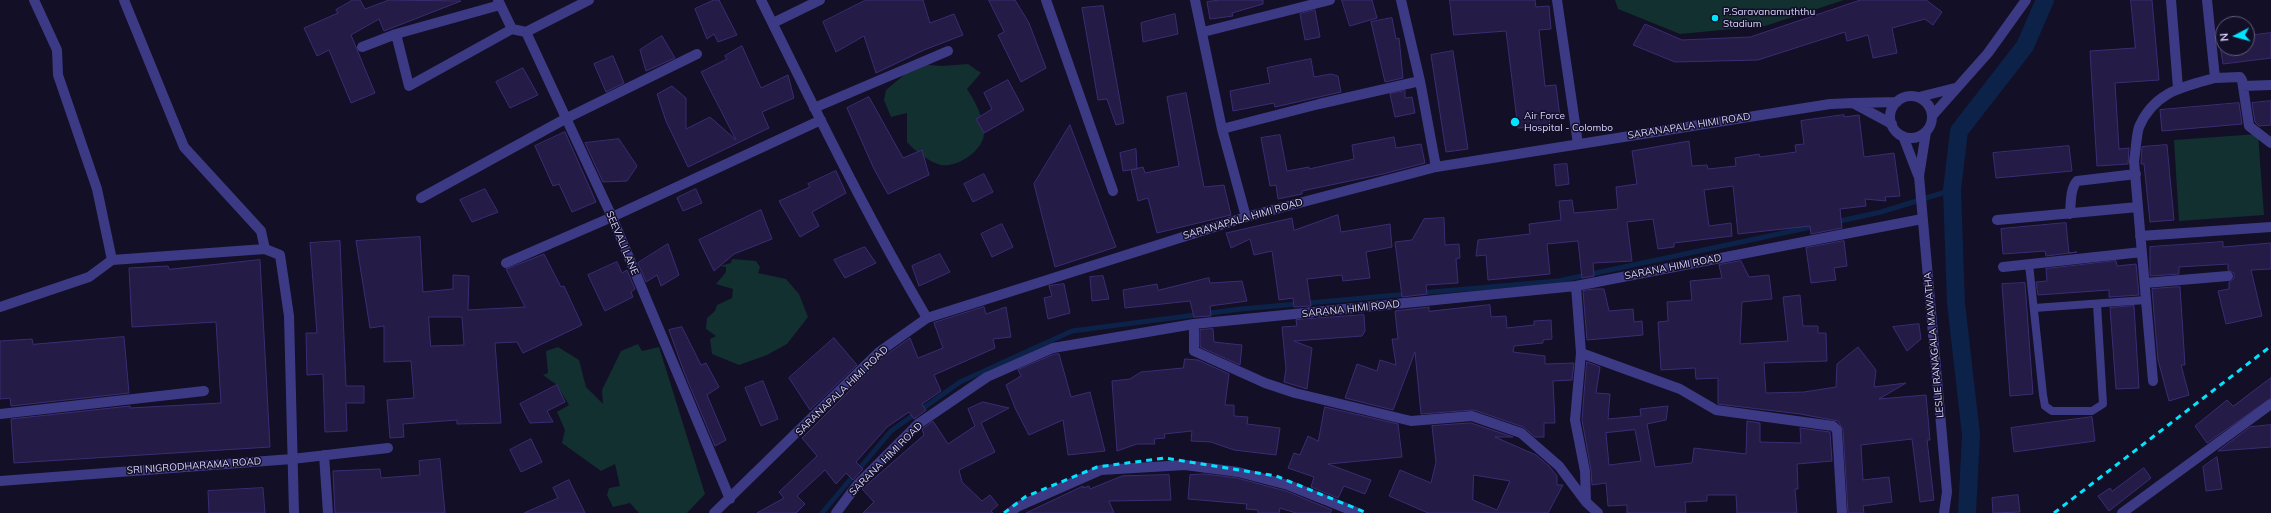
<!DOCTYPE html>
<style>
body{margin:0}
#map{position:relative;width:2271px;height:513px;overflow:hidden;background:#130f26;font-family:Mulish,sans-serif}
canvas{display:block}
.north{position:absolute;left:2215px;top:16px;width:40px;height:40px;box-sizing:border-box;background:#130f26;border:1px solid #625e7d;border-radius:50%;rotate:264deg;font-size:11px;font-weight:700;line-height:16px;text-align:center;color:#d9d4ff}
.north::after{content:'';display:block;margin:auto;width:14px;height:18px;background:#00e5ff;clip-path:polygon(50% 0,100% 100%,50% 72%,0 100%)}
</style>
<div id="map">
<canvas width="2271" height="513"></canvas>
<div class="north">N</div>
</div>
<script>
const ctx = document.querySelector('canvas').getContext('2d');
ctx.lineJoin = 'round';
function fill(path, color) { ctx.fillStyle = color; ctx.fill(path, 'evenodd'); }
function stroke(path, color, width, dash) { ctx.strokeStyle = color; ctx.lineWidth = width; ctx.lineCap = dash ? 'butt' : 'round'; ctx.setLineDash(dash || []); ctx.stroke(path); }
function write(font, color, halo, rows, align = 'center') {
  ctx.font = font + ' Mulish,sans-serif'; ctx.lineWidth = 3; ctx.setLineDash([]); ctx.textBaseline = 'middle'; ctx.strokeStyle = halo; ctx.fillStyle = color; for (const [text, x, y, turn = 0] of rows) {
    ctx.save(); ctx.translate(x, y); ctx.rotate((+turn || 0) * Math.PI / 180); ctx.textAlign = isNaN(turn) ? turn : align; if (halo) ctx.strokeText(text, 0, 0); ctx.fillText(text, 0, 0); ctx.restore();
  }
}
fill(new Path2D(`
 M 1615,0 L 1844,0 L 1765,26 L 1680,34 L 1618,9 Z
 M 917,64 L 942,66 L 968,64 L 981,73 L 967,89 C 975,101 983,116 984,132 C 985,150 957,168 941,165 C 929,162 915,151 907,142 L 907,113 L 891,117 L 884,100 L 886,90 Z
 M 2258,134 L 2264,215 L 2179,221 L 2174,140 Z
 M 732,259 L 756,261 L 760,267 L 758,273 L 786,279 L 799,294 L 808,317 L 787,344 L 767,355 L 739,365 L 712,354 L 710,339 L 716,336 L 706,329 L 707,318 L 715,311 L 717,305 L 732,298 L 733,289 L 716,284 L 726,272 L 726,267 L 720,266 L 731,263 Z
 M 638,344 L 642,351 L 659,347 L 705,494 L 687,513 L 639,513 L 630,503 L 613,507 L 607,495 L 609,488 L 620,486 L 615,464 L 601,471 L 562,443 L 565,430 L 557,412 L 569,405 L 557,385 L 543,375 L 548,373 L 546,351 L 558,347 L 579,360 L 586,387 L 603,404 L 602,390 L 621,351 Z`), '#12302f');
stroke(new Path2D(`
 M 1835,222 L 1881,212 L 1952,190
 M 1420,293 L 1558,281 L 1816,226
 M 822,513 L 891,431 L 960,382 L 1072,331 L 1241,309 L 1408,294`), '#0c2248', 5);
stroke(new Path2D(`
 M 1967,513 L 1971,435 L 1956,303 L 1952,190 L 1959,131 L 2025,46 L 2045,0`), '#0c2248', 18);
const building = new Path2D(`
 M 353,0 L 360,0 L 365,9 L 389,0 L 461,1 L 384,31 L 379,19 L 351,35 L 375,93 L 351,103 L 329,50 L 317,56 L 304,28 L 338,13 L 336,10 Z
 M 714,0 L 719,0 L 737,35 L 718,42 L 714,34 L 707,39 L 695,9 Z
 M 866,0 L 923,0 L 930,23 L 954,14 L 963,35 L 924,50 L 876,73 L 864,36 L 836,52 L 823,22 Z
 M 989,0 L 1015,0 L 1029,23 L 1046,68 L 1021,82 L 998,35 L 1004,32 Z
 M 1220,0 L 1263,0 L 1263,4 L 1232,13 L 1233,16 L 1210,19 L 1207,2 Z
 M 1342,0 L 1372,0 L 1377,18 L 1350,26 Z
 M 1450,0 L 1535,0 L 1536,7 L 1549,6 L 1551,29 L 1539,30 L 1545,86 L 1556,85 L 1560,117 L 1549,118 L 1550,125 L 1518,128 L 1506,31 L 1454,35 Z
 M 1861,0 L 1926,0 L 1942,12 L 1933,25 L 1925,19 L 1892,28 L 1897,53 L 1873,58 L 1868,35 L 1847,41 L 1845,32 L 1758,60 L 1675,62 L 1633,45 L 1645,24 L 1682,40 L 1750,37 Z
 M 2131,0 L 2152,0 L 2159,80 L 2115,83 L 2119,149 L 2129,148 L 2128,164 L 2097,166 L 2090,51 L 2135,48 Z
 M 1103,6 L 1124,123 L 1116,125 L 1107,99 L 1098,100 L 1082,8 Z
 M 1315,10 L 1320,37 L 1305,40 L 1300,14 Z
 M 1175,14 L 1178,34 L 1143,42 L 1141,23 Z
 M 1392,18 L 1396,39 L 1399,38 L 1403,78 L 1385,82 L 1371,22 Z
 M 2271,33 L 2271,58 L 2223,64 L 2219,39 L 2223,39 L 2223,48 L 2247,48 L 2247,36 Z
 M 662,36 L 675,58 L 646,71 L 640,50 Z
 M 742,46 L 761,88 L 788,75 L 794,98 L 762,112 L 769,128 L 688,167 L 666,121 L 657,94 L 672,86 L 686,98 L 686,129 L 710,117 L 736,140 L 701,72 L 727,59 L 725,56 Z
 M 1453,51 L 1468,149 L 1446,152 L 1431,55 Z
 M 613,56 L 624,83 L 606,92 L 594,64 Z
 M 1311,59 L 1314,77 L 1331,74 L 1338,76 L 1341,92 L 1275,107 L 1274,103 L 1233,111 L 1230,91 L 1270,83 L 1267,68 Z
 M 523,68 L 538,95 L 510,108 L 496,82 Z
 M 1008,80 L 1024,110 L 984,133 L 976,119 L 992,109 L 984,93 Z
 M 1405,91 L 1405,98 L 1412,97 L 1415,113 L 1395,117 L 1390,94 Z
 M 1186,93 L 1204,187 L 1224,185 L 1231,215 L 1157,233 L 1148,198 L 1138,201 L 1131,170 L 1143,167 L 1145,173 L 1179,166 L 1167,97 Z
 M 869,97 L 903,158 L 922,150 L 929,175 L 888,194 L 874,169 L 847,108 Z
 M 2271,101 L 2271,125 L 2259,126 L 2255,122 L 2252,103 Z
 M 2239,103 L 2242,124 L 2162,131 L 2160,110 Z
 M 1844,115 L 1844,117 L 1859,115 L 1864,157 L 1894,153 L 1900,196 L 1885,197 L 1886,201 L 1865,199 L 1866,206 L 1840,209 L 1842,228 L 1811,234 L 1810,226 L 1738,234 L 1733,186 L 1704,190 L 1709,226 L 1731,223 L 1732,236 L 1674,243 L 1674,247 L 1658,249 L 1653,219 L 1627,222 L 1632,261 L 1593,263 L 1594,276 L 1582,278 L 1578,241 L 1547,244 L 1550,274 L 1488,280 L 1486,255 L 1476,256 L 1478,240 L 1530,234 L 1529,224 L 1561,220 L 1559,201 L 1572,200 L 1574,213 L 1618,209 L 1616,187 L 1637,184 L 1632,151 L 1689,141 L 1692,166 L 1707,165 L 1708,169 L 1736,166 L 1735,158 L 1759,154 L 1760,157 L 1796,152 L 1795,145 L 1804,144 L 1801,121 Z
 M 1070,125 L 1116,247 L 1055,267 L 1034,184 Z
 M 565,132 L 596,202 L 572,212 L 559,184 L 553,186 L 535,146 Z
 M 1280,135 L 1287,171 L 1309,167 L 1309,169 L 1354,159 L 1352,145 L 1394,137 L 1396,148 L 1421,144 L 1425,163 L 1383,174 L 1302,191 L 1302,194 L 1278,199 L 1276,185 L 1270,186 L 1261,138 Z
 M 619,139 L 637,166 L 627,181 L 603,182 L 585,143 Z
 M 2167,145 L 2174,220 L 2150,222 L 2144,164 L 2141,164 L 2142,147 Z
 M 2069,146 L 2072,171 L 1996,178 L 1993,153 Z
 M 1136,149 L 1137,169 L 1123,171 L 1120,153 Z
 M 1567,164 L 1569,184 L 1556,186 L 1554,165 Z
 M 836,171 L 846,193 L 812,212 L 819,226 L 800,237 L 779,201 L 810,187 L 808,184 Z
 M 984,174 L 993,192 L 973,202 L 964,184 Z
 M 485,189 L 498,212 L 472,222 L 460,200 Z
 M 696,189 L 702,203 L 683,211 L 677,198 Z
 M 761,210 L 772,239 L 734,254 L 714,271 L 699,240 Z
 M 1338,215 L 1341,232 L 1390,224 L 1392,247 L 1366,252 L 1370,278 L 1343,281 L 1342,275 L 1307,279 L 1311,306 L 1294,307 L 1293,298 L 1279,300 L 1272,251 L 1254,255 L 1250,239 L 1231,248 L 1226,233 L 1292,218 L 1294,230 Z
 M 1444,218 L 1445,245 L 1459,244 L 1460,258 L 1456,259 L 1458,283 L 1426,285 L 1427,294 L 1402,297 L 1395,242 L 1412,240 L 1424,219 Z
 M 2066,223 L 2069,253 L 2077,252 L 2046,256 L 2045,251 L 2003,254 L 2001,229 Z
 M 1002,224 L 1013,247 L 992,257 L 981,234 Z
 M 420,237 L 423,292 L 453,289 L 453,275 L 469,276 L 468,310 L 525,307 L 506,269 L 544,254 L 561,287 L 564,286 L 582,325 L 523,353 L 517,342 L 495,343 L 501,423 L 457,424 L 457,420 L 403,424 L 404,437 L 390,438 L 387,400 L 414,398 L 411,361 L 384,362 L 384,326 L 370,328 L 356,241 ZM 429,317 L 462,317 L 464,345 L 431,346 Z
 M 340,241 L 346,386 L 364,386 L 364,403 L 346,403 L 347,431 L 325,432 L 323,374 L 307,375 L 306,333 L 317,333 L 310,243 Z
 M 1844,241 L 1847,266 L 1834,268 L 1836,280 L 1811,283 L 1806,248 Z
 M 2223,242 L 2223,247 L 2271,243 L 2271,269 L 2251,270 L 2262,316 L 2226,324 L 2218,291 L 2229,289 L 2229,282 L 2234,278 L 2234,273 L 2228,270 L 2228,264 L 2179,267 L 2179,274 L 2150,276 L 2150,247 Z
 M 668,244 L 679,275 L 661,286 L 657,275 L 646,282 L 638,263 Z
 M 865,247 L 876,263 L 845,278 L 834,260 Z
 M 940,254 L 950,272 L 919,286 L 912,266 Z
 M 260,260 L 270,447 L 14,463 L 11,419 L 130,406 L 130,408 L 221,403 L 216,322 L 132,327 L 129,268 L 168,266 L 169,269 Z
 M 1741,261 L 1749,277 L 1769,275 L 1772,299 L 1742,302 L 1740,344 L 1788,341 L 1783,297 L 1800,295 L 1803,326 L 1818,326 L 1818,333 L 1826,333 L 1827,361 L 1764,363 L 1766,393 L 1804,392 L 1836,387 L 1837,364 L 1858,347 L 1876,370 L 1874,387 L 1906,383 L 1879,399 L 1926,395 L 1930,440 L 1927,440 L 1934,500 L 1920,502 L 1912,439 L 1861,445 L 1863,480 L 1889,477 L 1892,502 L 1863,506 L 1864,513 L 1848,513 L 1843,430 L 1838,421 L 1800,414 L 1718,404 L 1718,378 L 1696,379 L 1695,368 L 1661,370 L 1658,322 L 1668,321 L 1667,302 L 1692,300 L 1690,281 L 1722,278 L 1719,265 Z
 M 2116,261 L 2117,266 L 2136,264 L 2139,295 L 2109,297 L 2109,290 L 2038,295 L 2036,282 L 2047,281 L 2046,269 Z
 M 617,262 L 622,273 L 627,270 L 635,289 L 631,292 L 633,297 L 605,311 L 588,275 Z
 M 1103,276 L 1109,299 L 1092,301 L 1090,277 Z
 M 1209,278 L 1210,283 L 1242,281 L 1247,301 L 1210,306 L 1211,316 L 1194,317 L 1190,301 L 1125,308 L 1123,290 L 1157,284 L 1158,290 Z
 M 2025,283 L 2033,394 L 2010,396 L 2002,284 Z
 M 1064,284 L 1070,313 L 1048,319 L 1044,298 L 1052,296 L 1049,286 Z
 M 2180,287 L 2185,365 L 2181,365 L 2189,395 L 2169,401 L 2158,360 L 2152,289 Z
 M 1595,289 L 1604,289 L 1609,311 L 1633,309 L 1634,322 L 1642,321 L 1643,335 L 1587,340 L 1583,291 Z
 M 1490,305 L 1491,317 L 1506,316 L 1507,328 L 1534,325 L 1534,321 L 1551,320 L 1552,339 L 1543,340 L 1543,343 L 1514,346 L 1513,352 L 1545,356 L 1545,364 L 1574,363 L 1572,380 L 1553,381 L 1555,423 L 1544,423 L 1544,437 L 1535,437 L 1523,427 L 1474,410 L 1421,414 L 1415,352 L 1393,410 L 1345,398 L 1357,364 L 1377,371 L 1380,360 L 1396,365 L 1392,339 L 1398,339 L 1395,311 L 1429,307 L 1429,311 Z
 M 2134,306 L 2139,388 L 2116,389 L 2110,308 Z
 M 984,307 L 986,314 L 1006,307 L 1011,337 L 993,339 L 995,348 L 934,375 L 941,391 L 922,404 L 926,410 L 914,419 L 909,412 L 887,427 L 856,462 L 863,469 L 853,480 L 846,473 L 836,484 L 825,470 L 797,496 L 805,504 L 796,513 L 757,513 L 784,498 L 779,492 L 817,456 L 802,438 L 883,357 L 910,338 L 918,358 L 943,348 L 934,323 Z
 M 1364,315 L 1365,331 L 1362,336 L 1294,341 L 1312,348 L 1307,389 L 1284,382 L 1286,369 L 1282,327 L 1297,326 L 1296,320 Z
 M 1919,324 L 1921,339 L 1907,351 L 1893,327 Z
 M 682,327 L 701,365 L 706,363 L 719,387 L 707,395 L 726,440 L 715,446 L 684,372 L 669,330 Z
 M 1213,329 L 1214,342 L 1242,345 L 1240,365 L 1200,347 L 1200,330 Z
 M 124,337 L 129,393 L 11,406 L 10,398 L 0,399 L 0,341 L 32,339 L 33,344 Z
 M 834,338 L 857,365 L 810,410 L 789,378 Z
 M 1055,354 L 1059,354 L 1071,397 L 1090,392 L 1105,451 L 1068,455 L 1063,420 L 1029,435 L 1016,410 L 1006,385 L 1021,376 L 1018,370 Z
 M 1185,359 L 1198,360 L 1229,374 L 1225,405 L 1234,405 L 1234,416 L 1248,417 L 1247,424 L 1280,428 L 1276,455 L 1234,450 L 1211,442 L 1191,441 L 1192,431 L 1164,434 L 1165,438 L 1154,439 L 1155,444 L 1137,444 L 1117,451 L 1112,381 L 1130,379 L 1141,372 L 1183,368 Z
 M 1587,362 L 1600,367 L 1596,393 L 1610,394 L 1608,419 L 1641,416 L 1640,409 L 1668,406 L 1666,420 L 1647,424 L 1655,467 L 1692,463 L 1694,448 L 1746,454 L 1747,421 L 1760,423 L 1760,442 L 1801,443 L 1800,428 L 1830,432 L 1832,461 L 1797,464 L 1798,489 L 1795,489 L 1797,513 L 1737,513 L 1736,495 L 1707,495 L 1707,501 L 1685,502 L 1686,513 L 1627,513 L 1627,505 L 1608,506 L 1606,483 L 1592,485 L 1591,470 L 1582,420 ZM 1635,430 L 1641,461 L 1609,465 L 1606,433 Z
 M 2271,378 L 2271,398 L 2207,443 L 2195,426 L 2227,400 L 2233,406 Z
 M 763,381 L 778,419 L 761,426 L 745,388 Z
 M 557,385 L 565,402 L 547,411 L 553,422 L 530,423 L 520,404 Z
 M 983,402 L 1009,408 L 981,423 L 995,452 L 959,470 L 962,482 L 982,501 L 990,495 L 998,505 L 991,511 L 993,513 L 863,513 L 874,502 L 862,489 L 924,435 L 922,429 L 933,421 L 948,444 L 975,426 L 968,409 Z
 M 1325,407 L 1398,424 L 1402,457 L 1328,464 L 1371,480 L 1365,494 L 1344,486 L 1338,498 L 1311,487 L 1314,477 L 1288,468 L 1294,453 L 1300,455 L 1308,436 L 1318,441 Z
 M 2092,417 L 2095,441 L 2014,452 L 2011,428 Z
 M 1471,423 L 1513,437 L 1495,437 L 1536,455 L 1549,466 L 1557,476 L 1557,485 L 1563,485 L 1548,513 L 1428,513 L 1389,496 L 1400,470 L 1431,483 L 1436,462 L 1432,426 ZM 1474,475 L 1510,481 L 1497,510 L 1473,500 Z
 M 2271,425 L 2271,447 L 2218,451 L 2250,427 Z
 M 531,439 L 542,462 L 521,472 L 510,450 Z
 M 2217,457 L 2222,489 L 2206,491 L 2203,467 Z
 M 440,459 L 445,513 L 335,513 L 333,471 L 380,469 L 381,478 L 420,475 L 419,461 Z
 M 2144,468 L 2151,478 L 2109,511 L 2098,496 L 2110,488 L 2112,491 Z
 M 1205,474 L 1237,478 L 1286,491 L 1332,510 L 1330,513 L 1296,513 L 1280,508 L 1279,513 L 1258,513 L 1258,510 L 1246,509 L 1247,504 L 1188,499 L 1190,475 Z
 M 1169,475 L 1171,500 L 1109,501 L 1114,513 L 1026,513 L 1083,486 L 1083,488 L 1089,486 L 1090,489 L 1122,476 Z
 M 569,480 L 585,513 L 524,513 L 558,498 L 553,488 Z
 M 263,488 L 265,513 L 209,513 L 208,491 Z
 M 2018,495 L 2020,512 L 1993,513 L 1992,498 Z`);
fill(building, '#241b47');
stroke(building, '#3b2d73', 1);
stroke(new Path2D(`
 M 2029,264 L 2043,395 L 2045,406 L 2052,411 L 2092,411 L 2103,404 L 2097,304
 M 2034,308 L 2146,300`), '#3d3a85', 8);
stroke(new Path2D(`
 M 34,0 L 57,50 L 58,75 L 97,189 L 112,260
 M 124,0 L 184,147 L 261,231 L 265,249
 M 498,0 L 512,29 L 526,32 L 612,217 L 730,499
 M 761,0 C 814,107 866,215 927,318
 M 1046,0 L 1113,191
 M 1195,0 L 1222,129 L 1246,217
 M 1401,0 L 1420,81 L 1436,167
 M 1557,0 L 1578,144
 M 2171,0 L 2178,88
 M 773,23 L 820,0
 M 526,32 L 589,0
 M 1203,32 L 1330,0
 M 396,34 L 409,86 L 512,29
 M 362,47 L 396,34 L 500,5
 M 2215,78 L 2240,77 L 2242,80 L 2249,126 L 2271,143
 M 2243,86 L 2271,85
 M 814,108 L 948,51
 M 1222,129 L 1319,104 L 1420,81
 M 421,198 L 565,119 L 697,54
 M 2070,214 C 2071,203 2070,189 2077,181 L 2136,174
 M 1997,220 L 2138,207
 M 2140,236 L 2271,227
 M 506,263 L 612,217 L 821,120
 M 2003,267 L 2142,252
 M 2145,283 L 2228,276
 M 1576,286 L 1581,353 L 1680,389 L 1716,410 L 1833,426 L 1837,430 L 1842,513
 M 0,307 L 89,277 L 112,260 L 265,249 L 280,255 L 289,316 L 294,513
 M 1194,324 L 1194,351 L 1265,383 L 1295,393 L 1411,421 L 1472,416 L 1521,433 L 1559,466 L 1586,502 L 1598,513
 M 1581,353 L 1575,420 L 1585,471 L 1586,502
 M 2153,381 L 2134,161 C 2136,150 2136,137 2139,127 C 2154,92 2182,87 2215,78 L 2207,0
 M 0,414 L 204,391
 M 324,455 L 328,513
 M 0,481 L 292,459 L 388,448
 M 836,513 L 857,485 L 918,424 L 987,377 L 1053,348 L 1194,324 L 1576,286 L 1922,219
 M 1010,513 L 1017,507 L 1101,470 L 1185,465 L 1238,472 L 1288,485 L 1358,513
 M 2122,513 L 2271,404`), '#3d3a85', 10);
stroke(new Path2D(`
 M1890 117a21 21 0 1 1 42 0a21 21 0 1 1-42 0Z
 M 1919,97 L 1955,88
 M 1932,116 L 1988,53 L 2026,0
 M 1892,124 L 1853,103 L 1897,102
 M 1926,132 L 1919,176 L 1947,492 L 1944,513
 M 1903,136 L 1918,175
 M 714,513 L 879,352 L 927,318 L 1246,217 L 1436,167 L 1830,104 L 1853,103`), '#3d3a85', 10);
stroke(new Path2D(`
 M 1004,513 L 1025,497 L 1097,467 L 1165,458 L 1276,476 L 1367,513
 M 2054,513 L 2271,346`), '#00e5ff', 3, [6, 5]);
for (const [x, y, r, color] of [
 [1715,18,4,"#00e5ff"],
 [1515,122,5,"#00e5ff"]
]) { const dot = new Path2D(); dot.arc(x, y, r, 0, 2 * Math.PI); ctx.fillStyle = color; ctx.fill(dot); stroke(dot, '#130f26', 1.5); }
write('10px', '#d9d4ff', '#130f26', [
 ["P.Saravanamuththu",1723,12],
 ["Stadium",1723,24],
 ["Air Force",1524,116],
 ["Hospital - Colombo",1524,128]
], 'left');
write('10px', '#d9d4ff', '#130f26', [
 ["SARANAPALA HIMI ROAD",1689,126,-9],
 ["SARANAPALA HIMI ROAD",1243,219,-16],
 ["SEEVALI LANE",622,243,67],
 ["SARANA HIMI ROAD",1673,267,-11],
 ["SARANA HIMI ROAD",1351,309,-6],
 ["LESLIE RANAGALA MAWATHA",1934,345,-95],
 ["SARANAPALA HIMI ROAD",842,391,-44],
 ["SARANA HIMI ROAD",886,459,-45],
 ["SRI NIGRODHARAMA ROAD",194,466,-4]
]);
</script>
